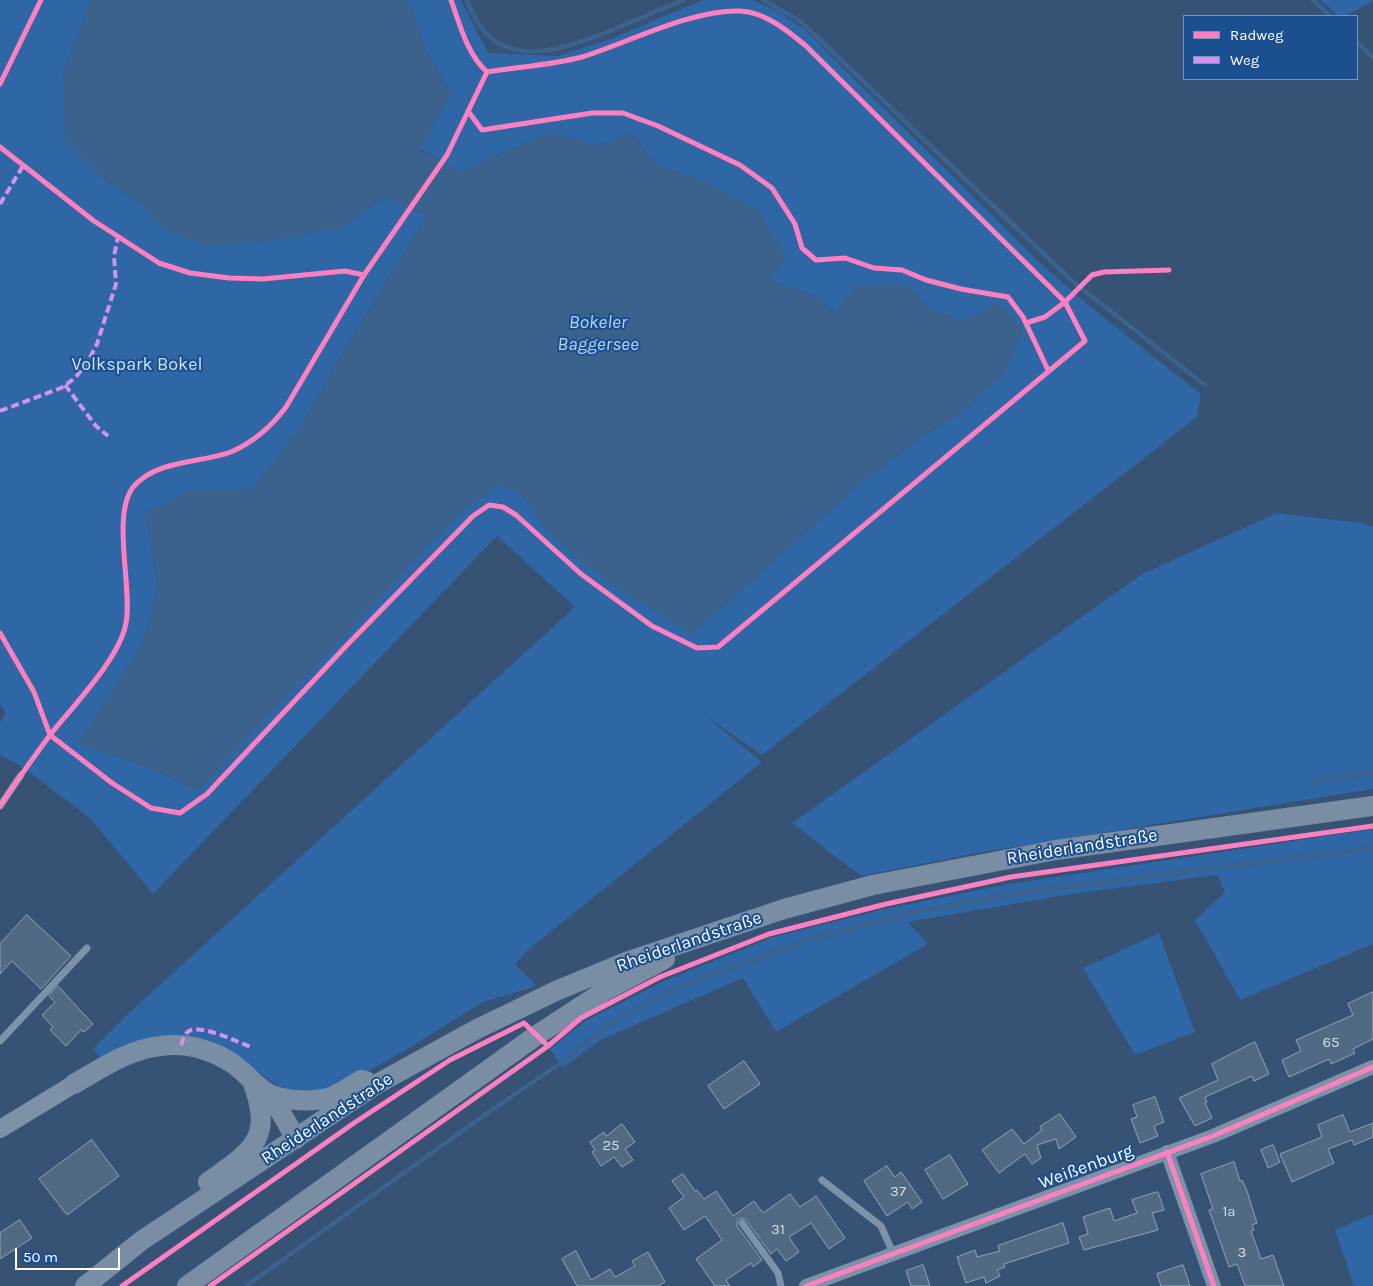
<!DOCTYPE html>
<meta charset="utf-8">
<style>
body{margin:0}
#map{position:relative;width:1373px;height:1286px;overflow:hidden;background:#365274;font-family:Karla,sans-serif}
canvas{display:block}
.legend{position:absolute;left:1183px;top:15px;width:175px;height:65px;box-sizing:border-box;background:#1b4f8f;border:1px solid #7695bc;margin:0;padding:6px 9px;list-style:none;font-size:15px;color:#fff}
.legend li{display:flex;align-items:center;gap:10px;height:25px}
.legend b{width:25px;border:1px solid #7695bc}
.scale{position:absolute;left:15px;top:1248px;width:105px;height:22px;box-sizing:border-box;border:2px solid #fff;border-top:0;padding-left:6px;font-size:15px;line-height:18px;white-space:nowrap;color:#fff;-webkit-text-stroke:4px #1b4f8f;paint-order:stroke}
</style>
<div id="map">
<canvas width="1373" height="1286"></canvas>
<ul class="legend">
<li><b style="height:6px;background:#ff80c0"></b>Radweg</li>
<li><b style="height:6px;background:#d193ec"></b>Weg</li>
</ul>
<div class="scale">50 m</div>
</div>
<script>
const ctx = document.querySelector('canvas').getContext('2d');
ctx.lineJoin = 'round';
function fill(path, color) { ctx.fillStyle = color; ctx.fill(path, 'evenodd'); }
function stroke(path, color, width, dash) { ctx.strokeStyle = color; ctx.lineWidth = width; ctx.lineCap = dash ? 'butt' : 'round'; ctx.setLineDash(dash || []); ctx.stroke(path); }
function write(font, color, halo, rows, align = 'center') {
  ctx.font = font + ' Karla,sans-serif'; ctx.lineWidth = 4; ctx.setLineDash([]); ctx.textBaseline = 'middle'; ctx.strokeStyle = halo; ctx.fillStyle = color; for (const [text, x, y, turn = 0] of rows) {
    ctx.save(); ctx.translate(x, y); ctx.rotate((+turn || 0) * Math.PI / 180); ctx.textAlign = isNaN(turn) ? turn : align; if (halo) ctx.strokeText(text, 0, 0); ctx.fillText(text, 0, 0); ctx.restore();
  }
}
fill(new Path2D(`
 M 0,0 L 91,0 L 63,74 L 101,177 L 141,204 L 163,229 L 342,227 L 384,197 L 427,216 L 349,342 L 300,428 L 252,490 L 193,490 L 146,513 L 158,587 L 142,644 L 79,744 L 143,765 L 198,790 L 459,513 L 500,483 L 523,496 L 548,532 L 692,634 L 864,480 L 925,434 L 965,411 L 1006,371 L 965,321 L 929,309 L 908,285 L 837,314 L 817,297 L 771,280 L 695,177 L 656,165 L 633,134 L 594,146 L 551,132 L 459,172 L 420,149 L 451,93 L 425,49 L 408,0 L 461,0 L 488,53 L 558,56 L 611,39 L 702,0 L 752,0 L 777,11 L 805,30 L 1040,263 L 1093,309 L 1201,394 L 1197,417 L 762,755 L 703,714 L 762,762 L 528,950 L 515,964 L 537,986 L 483,1002 L 409,1048 L 340,1087 L 302,1093 L 281,1088 L 227,1050 L 101,1058 L 93,1049 L 130,1012 L 575,607 L 497,536 L 153,894 L 90,818 L 22,767 L 0,755 L 0,722 L 6,713 L 0,704 Z
 M 1321,0 L 1373,0 L 1373,1 L 1345,16 L 1338,16 Z
 M 1277,513 L 1362,523 L 1373,527 L 1373,789 L 972,854 L 862,876 C 837,860 816,840 792,823 L 1142,574 Z
 M 1373,829 L 1373,944 L 1240,1000 L 1195,920 L 1225,892 L 1217,875 L 1072,894 L 908,922 L 928,944 L 776,1032 L 743,978 L 600,1040 L 563,1068 L 550,1049 L 585,1021 L 664,981 L 773,937 L 885,909 L 1003,885 Z
 M 1159,933 L 1195,1032 L 1135,1055 L 1083,968 Z
 M 1373,1214 L 1373,1286 L 1354,1286 L 1335,1230 Z`), '#2f66a5');
fill(new Path2D(`
 M 91,0 L 408,0 L 425,49 L 451,93 L 420,150 L 459,172 L 551,132 L 594,146 L 633,134 L 656,165 L 695,177 L 759,210 L 786,258 L 771,280 L 817,297 L 837,314 L 854,286 L 909,285 L 929,309 L 965,321 L 998,302 L 1023,329 L 1006,371 L 965,411 L 925,434 L 864,480 L 692,634 L 603,579 L 548,532 L 523,496 L 500,484 L 459,514 L 199,790 L 143,765 L 78,744 L 142,643 L 158,587 L 146,513 L 193,490 L 252,489 L 300,428 L 349,342 L 427,216 L 384,197 L 342,227 L 286,238 L 209,247 L 163,229 L 141,204 L 101,177 L 65,141 L 63,74 Z`), '#3b618d');
stroke(new Path2D(`
 M 467,0 C 493,77 561,51 617,28 C 639,19 661,9 684,0
 M 763,0 L 800,21 L 1072,281 L 1205,385
 M 1313,0 L 1330,16
 M 1357,42 L 1373,57
 M 1312,782 L 1373,772
 M 246,1286 L 486,1114 L 568,1058 L 605,1027 L 658,997 L 712,974 L 816,938 L 910,913 L 1010,894 L 1373,848`), '#3b618d', 4.5);
const building = new Path2D(`
 M 27,915 L 71,956 L 41,989 L 12,961 L 0,974 L 0,944 Z
 M 58,986 L 93,1024 L 84,1032 L 81,1030 L 66,1046 L 50,1030 L 53,1027 L 42,1015 L 55,1002 L 49,996 Z
 M 1373,992 L 1373,1039 L 1353,1049 L 1355,1053 L 1331,1064 L 1329,1059 L 1289,1077 L 1282,1060 L 1301,1051 L 1296,1040 L 1353,1015 L 1348,1004 Z
 M 1255,1042 L 1269,1074 L 1254,1081 L 1252,1076 L 1205,1097 L 1207,1102 L 1205,1103 L 1212,1118 L 1195,1126 L 1179,1098 L 1218,1080 L 1212,1064 Z
 M 744,1061 L 760,1084 L 724,1109 L 708,1086 Z
 M 1155,1097 L 1164,1122 L 1154,1126 L 1158,1136 L 1140,1143 L 1131,1119 L 1137,1117 L 1133,1105 Z
 M 1060,1114 L 1076,1137 L 1059,1149 L 1056,1139 L 1037,1145 L 1041,1158 L 1032,1164 L 1025,1154 L 999,1173 L 982,1150 L 1012,1129 L 1024,1144 L 1042,1130 L 1040,1127 Z
 M 1343,1115 L 1350,1132 L 1373,1123 L 1373,1137 L 1354,1145 L 1352,1140 L 1328,1149 L 1334,1163 L 1292,1182 L 1280,1154 L 1322,1137 L 1318,1125 Z
 M 622,1124 L 635,1142 L 625,1149 L 633,1160 L 622,1167 L 614,1157 L 601,1166 L 592,1152 L 595,1150 L 590,1142 L 604,1132 L 606,1136 Z
 M 92,1140 L 119,1176 L 67,1215 L 39,1179 Z
 M 1273,1145 L 1280,1162 L 1268,1168 L 1261,1150 Z
 M 950,1155 L 968,1184 L 943,1199 L 925,1170 Z
 M 1234,1162 L 1240,1181 L 1242,1180 L 1247,1191 L 1257,1223 L 1252,1225 L 1254,1230 L 1251,1231 L 1261,1259 L 1273,1255 L 1284,1286 L 1245,1286 L 1237,1264 L 1229,1267 L 1209,1210 L 1213,1209 L 1201,1174 Z
 M 887,1166 L 895,1177 L 901,1172 L 922,1202 L 912,1209 L 908,1202 L 887,1216 L 864,1181 Z
 M 683,1174 L 695,1191 L 697,1190 L 704,1199 L 716,1191 L 733,1216 L 754,1201 L 763,1213 L 790,1194 L 800,1207 L 816,1196 L 845,1238 L 829,1249 L 811,1223 L 789,1237 L 799,1252 L 786,1261 L 777,1249 L 771,1254 L 746,1220 L 741,1218 L 737,1221 L 737,1226 L 762,1260 L 753,1267 L 751,1263 L 726,1280 L 730,1286 L 715,1286 L 696,1259 L 722,1240 L 705,1216 L 684,1230 L 669,1208 L 684,1197 L 672,1181 Z
 M 1158,1192 L 1164,1210 L 1152,1213 L 1158,1230 L 1084,1250 L 1079,1237 L 1088,1234 L 1083,1217 L 1110,1208 L 1114,1221 L 1137,1213 L 1132,1200 Z
 M 20,1220 L 32,1238 L 0,1259 L 0,1233 Z
 M 1063,1223 L 1069,1243 L 1004,1264 L 1005,1267 L 997,1270 L 1000,1276 L 986,1283 L 984,1277 L 966,1283 L 957,1257 L 975,1250 L 977,1257 L 1000,1251 L 998,1246 Z
 M 576,1251 L 591,1280 L 610,1269 L 615,1277 L 635,1266 L 632,1261 L 648,1252 L 665,1282 L 658,1286 L 577,1286 L 562,1259 Z
 M 923,1265 L 930,1286 L 911,1286 L 906,1271 Z
 M 1183,1265 L 1190,1286 L 1161,1286 L 1157,1274 Z`);
fill(building, '#526984');
stroke(building, '#92a2b6', 1);
stroke(new Path2D(`
 M 0,806 L 21,775
 M 0,1041 L 87,948
 M 822,1180 L 881,1226 L 893,1253
 M 742,1223 L 778,1273 L 781,1286`), '#7d92a8', 7);
stroke(new Path2D(`
 M 1167,1152 L 1214,1286
 M 806,1286 L 1213,1136 L 1373,1067`), '#7d92a8', 14);
stroke(new Path2D(`
 M 0,1129 L 74,1084`), '#7d92a8', 18);
stroke(new Path2D(`
 M 74,1084 C 102,1068 129,1049 161,1046 C 189,1042 221,1052 242,1071 C 251,1079 260,1090 272,1095 C 288,1101 311,1102 328,1098 C 339,1095 351,1086 361,1080 L 366,1081
 M 271,1095 L 296,1139
 M 208,1182 C 253,1150 274,1139 252,1081
 M 85,1286 L 141,1241 L 377,1084 L 477,1029 L 558,990 L 626,962 L 784,909 L 873,885 L 1056,850 L 1373,806
 M 187,1286 L 537,1035 L 603,992 L 665,959`), '#798da4', 20);
stroke(new Path2D(`
 M 0,204 L 23,166
 M 65,385 L 96,426 L 108,436
 M 0,411 L 61,388 L 75,378 L 87,363 L 97,344 L 116,284 L 114,256 L 118,237
 M 181,1045 C 183,1040 184,1034 189,1031 C 201,1024 238,1042 251,1047`), '#d193ec', 4, [8, 4]);
stroke(new Path2D(`
 M 0,84 L 41,0
 M 468,111 L 482,130 L 592,113 L 623,113 L 658,126 L 740,165 L 772,188 L 795,224 L 802,248 L 816,260 L 845,258 L 874,268 L 902,270 L 926,280 L 961,289 L 1008,297 L 1023,317 L 1048,370
 M 0,147 L 94,221 L 159,263 L 190,273 L 229,278 L 263,279 L 345,271 L 364,275
 M 1026,323 L 1045,317 L 1065,302 L 1092,275 L 1104,272 L 1169,270
 M 0,633 L 34,692 L 50,735 L 112,783 L 151,808 L 180,813 L 207,794 L 348,644 L 473,516 L 489,505 L 503,507 L 516,515 L 581,574 L 652,626 L 697,648 L 718,647 L 1085,341 L 1065,302 L 806,46 C 788,31 765,12 740,11 C 693,9 627,43 582,57 C 552,65 518,67 487,72
 M 0,806 C 16,782 33,758 50,735 C 73,706 120,658 126,623 C 133,589 110,511 135,485 C 158,460 201,463 231,452 C 254,442 271,427 286,407 L 364,275 L 447,155 L 487,72 C 467,54 460,25 451,0
 M 1167,1152 L 1214,1286
 M 122,1286 L 354,1123 L 450,1060 L 524,1023 L 548,1046 L 581,1018 L 660,977 L 769,934 L 886,904 L 1011,877 L 1373,826
 M 210,1286 L 548,1046
 M 806,1286 L 1213,1136 L 1373,1067`), '#ff80c0', 5);
write('15px', '#d4dae0', null, [
 ["65",1331,1043],
 ["25",611,1146],
 ["37",898,1192],
 ["1a",1229,1212],
 ["31",778,1230],
 ["3",1242,1253]
]);
write('18px', '#cfe3fa', '#1b4f8f', [
 ["Volkspark Bokel",137,365]
]);
write('18px', '#fff', '#1b4f8f', [
 ["Rheiderlandstraße",1082,847,-9],
 ["Rheiderlandstraße",689,942,-19],
 ["Rheiderlandstraße",327,1119,-33],
 ["Weißenburg",1086,1167,-20]
]);
write('italic 19px', '#b5d3f5', '#1b4f8f', [
 ["Bokeler",598,323],
 ["Baggersee",598,345]
]);
</script>
